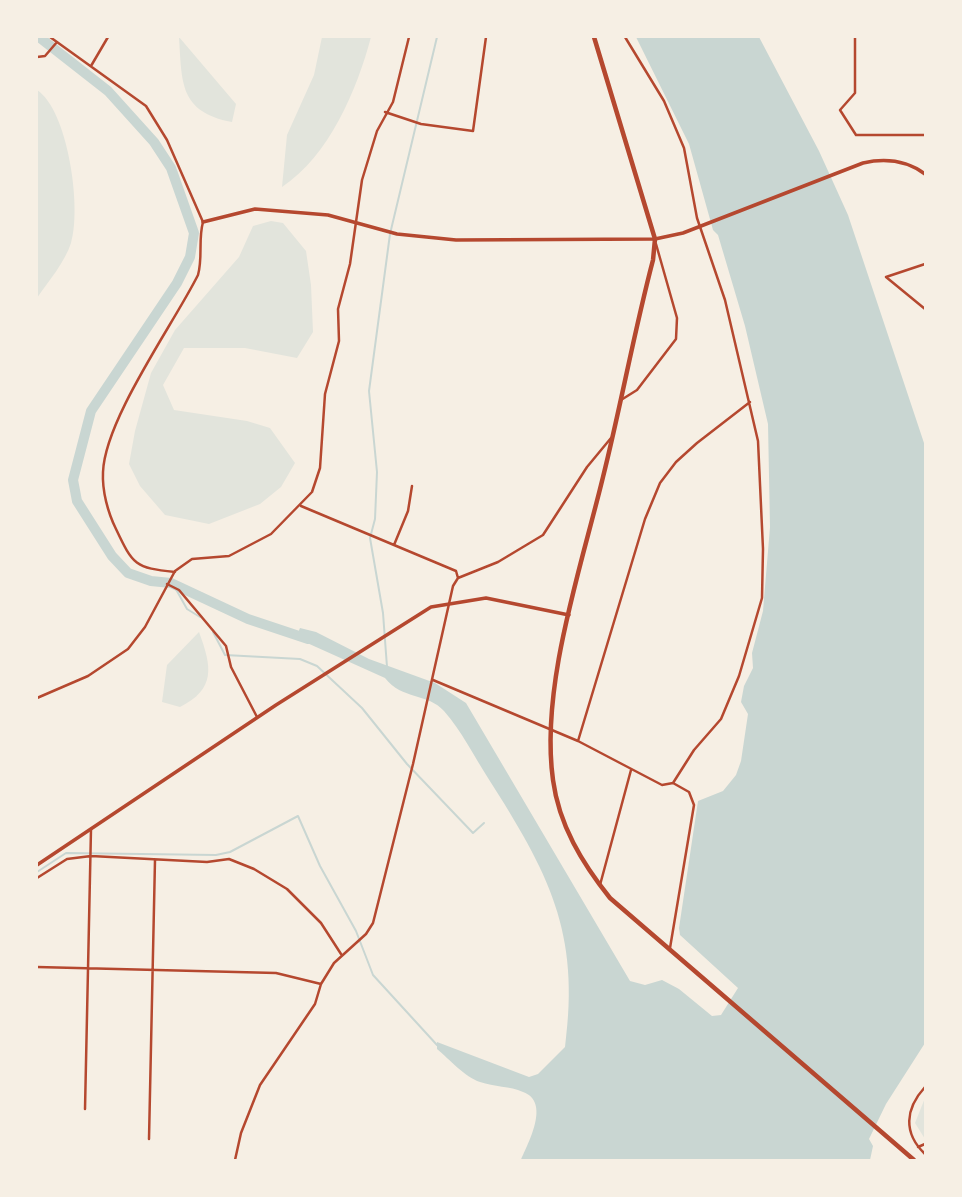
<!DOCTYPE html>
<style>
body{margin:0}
#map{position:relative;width:962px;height:1197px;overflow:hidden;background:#f6efe4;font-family:"Open Sans",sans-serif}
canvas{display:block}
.frame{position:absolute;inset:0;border:38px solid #f6efe4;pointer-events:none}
</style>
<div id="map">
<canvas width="962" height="1197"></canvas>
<div class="frame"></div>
</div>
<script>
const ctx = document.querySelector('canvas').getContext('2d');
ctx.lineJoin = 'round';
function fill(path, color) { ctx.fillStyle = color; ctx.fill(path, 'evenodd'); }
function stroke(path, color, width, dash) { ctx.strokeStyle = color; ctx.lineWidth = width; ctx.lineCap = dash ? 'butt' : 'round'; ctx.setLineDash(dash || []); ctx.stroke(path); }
fill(new Path2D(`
 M 179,37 L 236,104 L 232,122 C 179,112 182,82 179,37 Z
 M 322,37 L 371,37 C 357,90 329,156 282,187 L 287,135 L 314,75 Z
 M 37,90 C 68,110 82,208 71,243 C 65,262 48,282 37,298 Z
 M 271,221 L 283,223 L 306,251 L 311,285 L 313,332 L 297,358 L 245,348 L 184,348 L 163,385 L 174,410 L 247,421 L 270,428 L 295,463 L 281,487 L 260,504 L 209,524 L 165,515 L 140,486 L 129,464 L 135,431 L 151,373 L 175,330 L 239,257 L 253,226 Z
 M 199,632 C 212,667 216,689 180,707 L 162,702 L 167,665 Z
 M 925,1098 L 925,1139 L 915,1123 Z`), '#e2e4dc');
fill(new Path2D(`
 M 636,37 L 759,37 L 819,151 L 848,215 L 925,446 L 925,1043 L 886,1104 L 869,1139 L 873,1146 L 870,1160 L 521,1160 C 528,1143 551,1102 523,1092 C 510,1086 494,1087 480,1082 C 465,1077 449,1059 437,1049 L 437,1042 L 529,1077 L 538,1074 L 565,1047 C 581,932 548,872 488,778 C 474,756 461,730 444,711 C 428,693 402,700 385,678 L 296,638 L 300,628 L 316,632 L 369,659 L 435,683 L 466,703 L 630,981 L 645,985 L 662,980 L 679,989 L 712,1016 L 721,1015 L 738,988 L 680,935 L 679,928 L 698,801 L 723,791 L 736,775 L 741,761 L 748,714 L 741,702 L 744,686 L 753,668 L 752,653 L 763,611 L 770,527 L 768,424 L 745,326 L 718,235 L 713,230 L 689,144 Z`), '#c9d6d2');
stroke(new Path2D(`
 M 173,584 L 187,609 L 200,617
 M 213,632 L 225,655 L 300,659 L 317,666 L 362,708 L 407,764 L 473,833 L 484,823
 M 387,667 L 383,613 L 370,538 L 375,519 L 377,472 L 369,391 L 390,234 L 437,37
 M 37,872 L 66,853 L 216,855 L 230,852 L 298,816 L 320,866 L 356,931 L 373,975 L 437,1045`), '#c9d6d2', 2);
stroke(new Path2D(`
 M 39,37 L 108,91 L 154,142 L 171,168 L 194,233 L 190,257 L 177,283 L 91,411 L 73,480 L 77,501 L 112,556 L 128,573 L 151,581 L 171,583 L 248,619 L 308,639`), '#c9d6d2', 10);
stroke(new Path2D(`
 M 50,37 L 146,106 L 167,140 L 203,222 C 198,240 203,257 198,275 C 173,325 105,419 103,472 C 102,491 108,513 116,529 C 133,565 135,568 175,572
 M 625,37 L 664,101 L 684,148 L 697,218 L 725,300 L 758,441 L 763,549 L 762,598 L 739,676 L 721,719 L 694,750 L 673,783
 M 855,37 L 855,93 L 840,110 L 856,135 L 925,135
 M 37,57 L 45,56 L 57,42
 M 91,66 L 108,37
 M 385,112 L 421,124 L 473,131 L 486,37
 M 925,264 L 886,277 L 925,309
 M 621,400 L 637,390 L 676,339 L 677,318 L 656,244
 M 301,506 L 456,571 L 458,578
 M 394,545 L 408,511 L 412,486
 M 167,584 L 179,590 L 226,646 L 231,667 L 257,717
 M 433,680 L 578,741 L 662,785 L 673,783 L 689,792 L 694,805 L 670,948
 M 37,698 L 88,676 L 128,649 L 145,627 L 175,571 L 192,559 L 229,556 L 271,534 L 312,492 L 320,468 L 325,394 L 339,341 L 338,309 L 350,264 L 362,180 L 377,131 L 393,102 L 409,37
 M 578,741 L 645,519 L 660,483 L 676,462 L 697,443 L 750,402
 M 37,878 L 67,859 L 91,856 L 207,862 L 229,859 L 254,869 L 287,889 L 321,923 L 341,954
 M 600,885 L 631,770
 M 37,967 L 276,973 L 321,984
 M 925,1087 C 905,1109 903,1133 925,1154
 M 85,1109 L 91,829
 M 149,1139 L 155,860
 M 918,1147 L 925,1144
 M 235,1160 L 241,1133 L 260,1085 L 315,1004 L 321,984 L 334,963 L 366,934 L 373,923 L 413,764 L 453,586 L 458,578 L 498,562 L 543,535 L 587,467 L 611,438`), '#b5482f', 2.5);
stroke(new Path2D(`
 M 203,222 L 255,209 L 328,215 L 397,234 L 456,240 L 655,239 L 683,233 L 863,163 C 885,158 906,160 925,174`), '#b5482f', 3.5);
stroke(new Path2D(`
 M 37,865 L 276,705 L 431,607 L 486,598 L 569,615`), '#b5482f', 3.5);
stroke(new Path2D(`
 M 594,37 L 655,239 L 653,260 C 634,332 621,405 603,477 C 581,568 540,687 553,780 C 559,825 582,863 610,898 L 914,1160`), '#b5482f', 4.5);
</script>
